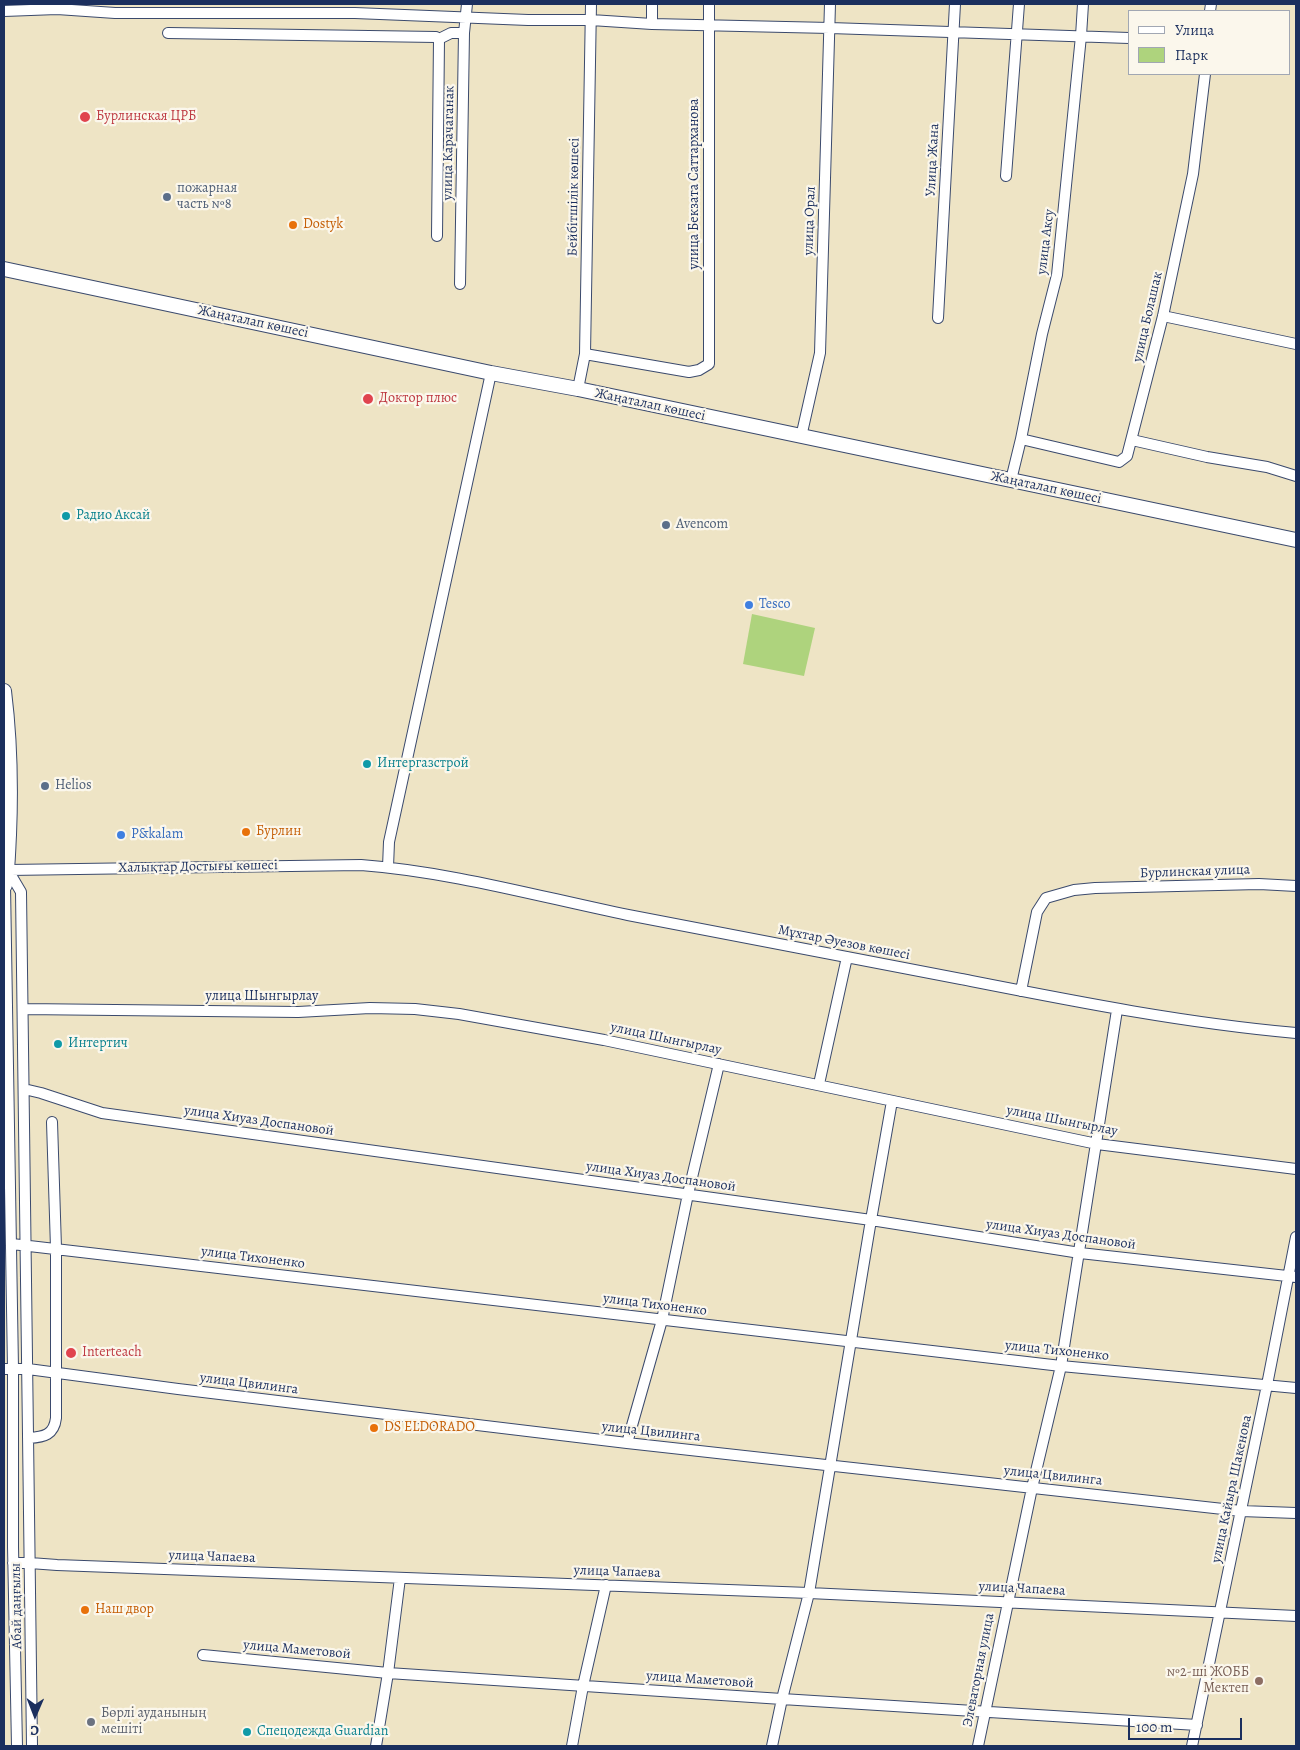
<!DOCTYPE html>
<meta charset="utf-8">
<style>
body{margin:0}
#map{position:relative;width:1300px;height:1750px;overflow:hidden;background:#eee4c5;font-family:Alegreya,serif}
canvas{display:block}
.frame{position:absolute;inset:0;border:5px solid #1b2f5e;pointer-events:none}
.legend{position:absolute;left:1128px;top:10px;width:162px;height:65px;box-sizing:border-box;background:#fbf7ec;border:1px solid #a1a7b3;margin:0;padding:6px 9px;list-style:none;font-size:15px;color:#1b2f5e}
.legend li{display:flex;align-items:center;gap:10px;height:25px}
.legend b{width:25px;border:1px solid #a1a7b3}
.north{position:absolute;left:10px;top:1690px;width:50px;height:50px;-webkit-text-stroke:4px #fbf7ec;paint-order:stroke;rotate:181deg;font-size:14px;font-weight:700;line-height:20px;text-align:center;color:#1b2f5e}
.north::after{content:'';display:block;margin:auto;width:18px;height:22px;background:#1b2f5e;clip-path:polygon(50% 0,100% 100%,50% 72%,0 100%)}
.scale{position:absolute;left:1128px;top:1718px;width:114px;height:22px;box-sizing:border-box;border:2px solid #1b2f5e;border-top:0;padding-left:6px;font-size:15px;line-height:18px;white-space:nowrap;color:#1b2f5e;-webkit-text-stroke:4px #fbf7ec;paint-order:stroke}
</style>
<div id="map">
<canvas width="1300" height="1750"></canvas>
<div class="frame"></div>
<ul class="legend">
<li><b style="height:6px;background:#fff"></b>Улица</li>
<li><b style="height:14px;background:#aed37d"></b>Парк</li>
</ul>
<div class="north">С</div>
<div class="scale">100 m</div>
</div>
<script>
const ctx = document.querySelector('canvas').getContext('2d');
ctx.lineJoin = 'round';
function fill(path, color) { ctx.fillStyle = color; ctx.fill(path, 'evenodd'); }
function stroke(path, color, width, dash) { ctx.strokeStyle = color; ctx.lineWidth = width; ctx.lineCap = dash ? 'butt' : 'round'; ctx.setLineDash(dash || []); ctx.stroke(path); }
function write(font, color, halo, rows, align = 'center') {
  ctx.font = font + ' Alegreya,serif'; ctx.lineWidth = 4.5; ctx.setLineDash([]); ctx.textBaseline = 'middle'; ctx.strokeStyle = halo; ctx.fillStyle = color; for (const [text, x, y, turn = 0] of rows) {
    ctx.save(); ctx.translate(x, y); ctx.rotate((+turn || 0) * Math.PI / 180); ctx.textAlign = isNaN(turn) ? turn : align; if (halo) ctx.strokeText(text, 0, 0); ctx.fillText(text, 0, 0); ctx.restore();
  }
}
fill(new Path2D(`
 M 752,614 L 815,628 L 804,676 L 743,664 Z`), '#aed37d');
const minor = new Path2D(`
 M 652,4 L 652,24
 M 4,11 L 57,9 L 115,13 L 355,13 L 528,20 L 591,20 L 652,24 L 830,28 L 1129,38
 M 1210,11 L 1211,4
 M 168,33 L 436,37 L 439,39 L 451,33 L 464,33
 M 1006,176 L 1019,4
 M 437,236 L 439,39
 M 460,284 L 464,33 L 467,4
 M 1163,316 L 1296,344
 M 938,318 L 955,4
 M 585,354 L 689,372 L 699,370 L 709,364 L 709,4
 M 578,389 L 585,354 L 591,4
 M 801,437 L 820,353 L 830,4
 M 1021,439 L 1119,462 L 1127,456 L 1163,316 L 1193,174 L 1205,74
 M 1132,440 L 1207,457 L 1267,467 L 1296,476
 M 1011,480 L 1021,439 L 1042,334 L 1057,275 L 1081,36 L 1083,4
 M 388,867 L 389,842 L 491,373
 M 5,885 L 13,1368 L 13,1547 L 17,1746
 M 1021,991 L 1037,912 L 1046,898 L 1074,890 L 1095,888 L 1259,884 L 1296,886
 M 23,1009 L 298,1012 L 370,1008 L 415,1009 L 459,1014 L 604,1040 L 1097,1144 L 1296,1169
 M 819,1084 L 847,957
 M 24,1089 L 41,1093 L 102,1113 L 871,1220 L 1080,1253 L 1296,1277
 M 12,1244 L 1061,1366 L 1296,1388
 M 4,1369 L 28,1369 L 178,1389 L 627,1443 L 1241,1511 L 1296,1513
 M 29,1438 C 44,1437 54,1435 56,1418 L 56,1248 L 52,1122
 M 627,1443 L 662,1320 L 688,1194 L 719,1064
 M 13,1563 L 30,1563 L 57,1565 L 809,1593 L 1296,1616
 M 203,1655 L 388,1673 L 782,1699 L 1197,1725
 M 32,1746 L 21,892 L 8,870 L 361,865 C 452,872 540,897 628,915 C 739,937 850,958 961,979 C 1073,1001 1183,1023 1296,1033
 M 376,1746 L 388,1673 L 400,1578
 M 572,1746 L 583,1686 L 606,1585
 M 772,1746 L 782,1699 L 809,1593 L 871,1220 L 892,1101
 M 978,1746 L 1032,1488 L 1061,1366 L 1117,1010
 M 1192,1746 L 1267,1385 L 1296,1237`);
const major = new Path2D(`
 M 4,269 L 491,373 L 578,389 L 1296,540
 M 4,691 C 10,739 11,787 9,835 C 8,852 8,869 5,885 L 4,885`);
stroke(minor, '#3b4a6d', 12);
stroke(major, '#3b4a6d', 16);
stroke(minor, '#fff', 10);
stroke(major, '#fff', 14);
for (const [x, y, r, color] of [
 [85,117,6,"#e0444e"],
 [167,197,5,"#5c6f8a"],
 [293,225,5,"#e8710a"],
 [368,399,6,"#e0444e"],
 [66,516,5,"#0f9aa8"],
 [666,525,5,"#5c6f8a"],
 [749,605,5,"#3f7fe0"],
 [367,764,5,"#0f9aa8"],
 [45,786,5,"#5c6f8a"],
 [246,832,5,"#e8710a"],
 [121,835,5,"#3f7fe0"],
 [58,1044,5,"#0f9aa8"],
 [71,1353,6,"#e0444e"],
 [374,1428,5,"#e8710a"],
 [85,1610,5,"#e8710a"],
 [1259,1681,5,"#8d6e63"],
 [91,1722,5,"#6b7280"],
 [247,1732,5,"#0f9aa8"]
]) { const dot = new Path2D(); dot.arc(x, y, r, 0, 2 * Math.PI); ctx.fillStyle = color; ctx.fill(dot); stroke(dot, '#fbf7ec', 2); }
write('14px', '#be3a42', '#fbf7ec', [
 ["Бурлинская ЦРБ",96,117],
 ["Доктор плюс",379,399],
 ["Interteach",82,1353]
], 'left');
write('14px', '#1b2f5e', '#fbf7ec', [
 ["улица Карачаганак",449,143,-89],
 ["Улица Жана",933,160,-87],
 ["улица Бекзата Саттарханова",695,184,-90],
 ["Бейбітшілік көшесі",574,197,-89],
 ["улица Орал",810,221,-88],
 ["улица Аксу",1046,242,-83],
 ["улица Болашак",1148,317,-77],
 ["Жаңаталап көшесі",253,322,12],
 ["Жаңаталап көшесі",650,405,12],
 ["Жаңаталап көшесі",1046,488,12],
 ["Халықтар Достығы көшесі",198,867,-1],
 ["Бурлинская улица",1195,872,-2],
 ["Мұхтар Әуезов көшесі",844,943,11],
 ["улица Шынгырлау",262,997],
 ["улица Шынгырлау",666,1039,12],
 ["улица Хиуаз Доспановой",259,1121,8],
 ["улица Шынгырлау",1062,1121,11],
 ["улица Хиуаз Доспановой",661,1177,8],
 ["улица Хиуаз Доспановой",1061,1235,8],
 ["улица Тихоненко",253,1258,7],
 ["улица Тихоненко",655,1305,7],
 ["улица Тихоненко",1057,1351,6],
 ["улица Цвилинга",249,1384,7],
 ["улица Цвилинга",651,1432,6],
 ["улица Цвилинга",1053,1476,6],
 ["улица Кайыра Шакенова",1232,1489,-78],
 ["улица Чапаева",212,1557,2],
 ["улица Чапаева",617,1572,2],
 ["улица Чапаева",1022,1589,3],
 ["Абай даңғылы",17,1606,-91],
 ["улица Маметовой",297,1650,5],
 ["Элеваторная улица",979,1670,-79],
 ["улица Маметовой",700,1680,4]
]);
write('14px', '#4e5e75', '#fbf7ec', [
 ["пожарная",177,189],
 ["часть №8",177,205],
 ["Avencom",676,525],
 ["Helios",55,786]
], 'left');
write('14px', '#c56008', '#fbf7ec', [
 ["Dostyk",303,225],
 ["Бурлин",256,832],
 ["DS ELDORADO",384,1428],
 ["Наш двор",95,1610]
], 'left');
write('14px', '#0d838f', '#fbf7ec', [
 ["Радио Аксай",76,516],
 ["Интергазстрой",377,764],
 ["Интертич",68,1044],
 ["Спецодежда Guardian",257,1732]
], 'left');
write('14px', '#366cbe', '#fbf7ec', [
 ["Tesco",759,605],
 ["P&kalam",131,835]
], 'left');
write('14px', '#785e54', '#fbf7ec', [
 ["№2-ші ЖОББ",1249,1673],
 ["Мектеп",1249,1689]
], 'right');
write('14px', '#5b616d', '#fbf7ec', [
 ["Бөрлі ауданының",101,1714],
 ["мешіті",101,1730]
], 'left');
</script>
